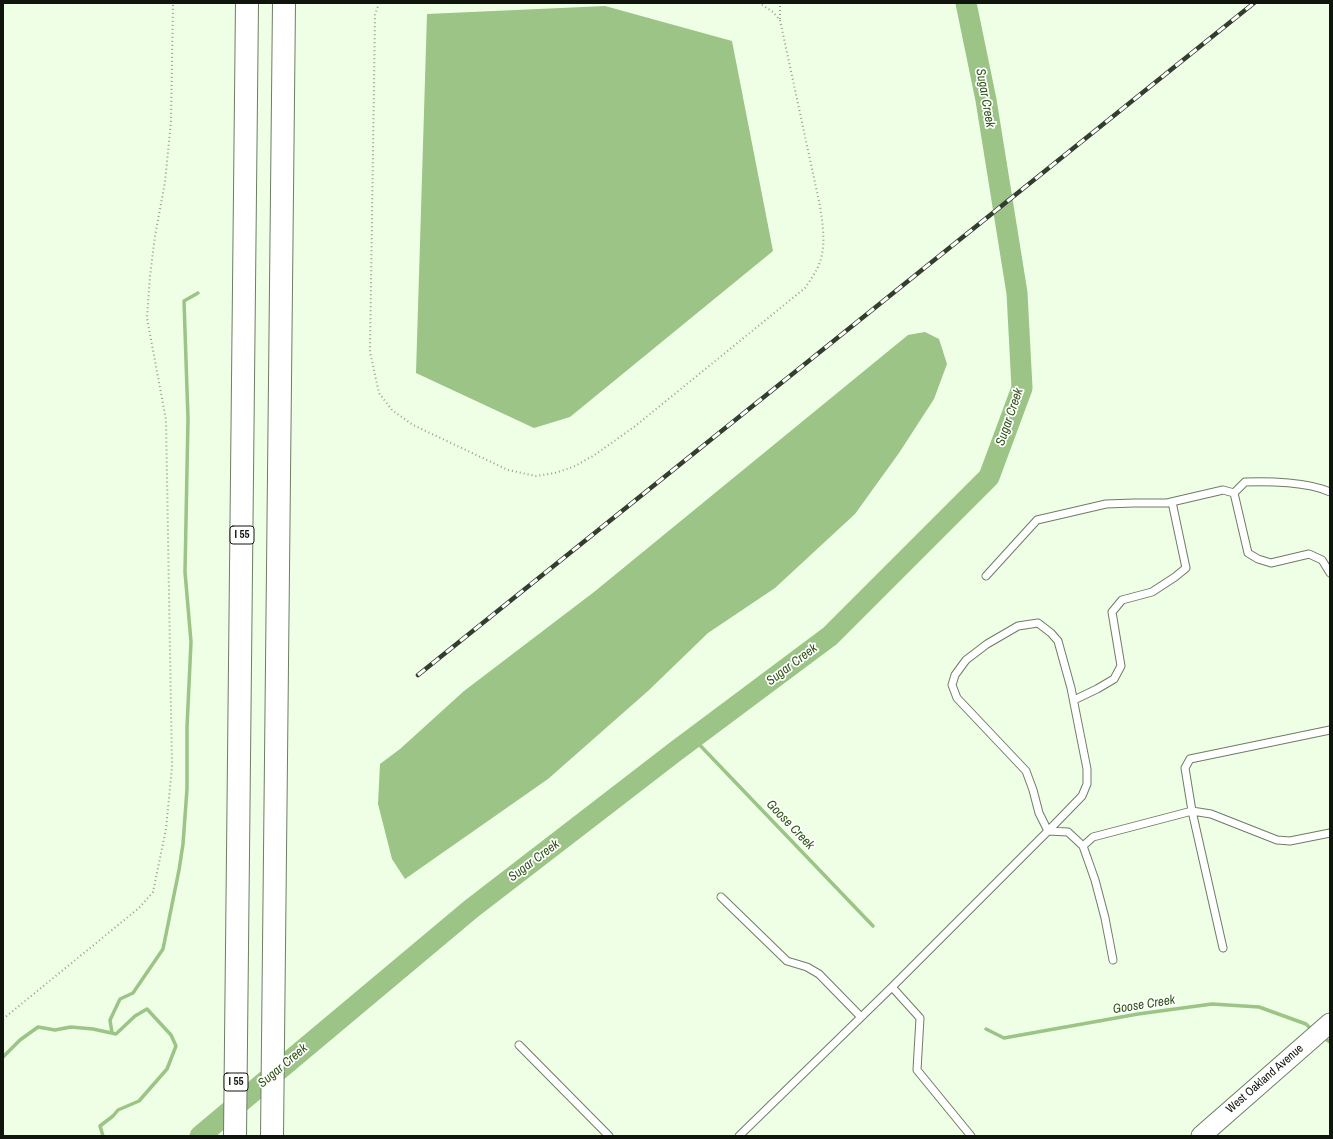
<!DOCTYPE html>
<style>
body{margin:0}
#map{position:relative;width:1333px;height:1139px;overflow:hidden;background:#eeffe5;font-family:"Archivo Narrow",sans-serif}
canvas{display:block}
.frame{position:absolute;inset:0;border:4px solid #0f150c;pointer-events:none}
</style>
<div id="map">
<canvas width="1333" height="1139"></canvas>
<div class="frame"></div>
</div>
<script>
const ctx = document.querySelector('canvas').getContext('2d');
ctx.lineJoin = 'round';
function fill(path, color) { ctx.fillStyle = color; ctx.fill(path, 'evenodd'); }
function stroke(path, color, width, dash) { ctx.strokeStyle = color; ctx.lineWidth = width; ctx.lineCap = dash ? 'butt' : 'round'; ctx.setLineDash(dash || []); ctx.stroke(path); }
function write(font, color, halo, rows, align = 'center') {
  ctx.font = font + ' "Archivo Narrow",sans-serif'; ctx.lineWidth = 3.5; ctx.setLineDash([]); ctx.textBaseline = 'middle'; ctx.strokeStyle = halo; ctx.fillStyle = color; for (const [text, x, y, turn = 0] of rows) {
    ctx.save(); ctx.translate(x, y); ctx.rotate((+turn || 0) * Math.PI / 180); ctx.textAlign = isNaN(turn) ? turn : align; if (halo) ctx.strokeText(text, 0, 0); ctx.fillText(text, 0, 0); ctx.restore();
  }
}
fill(new Path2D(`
 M 605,6 L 732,41 L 773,251 L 570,417 L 534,428 L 416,373 L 427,14 Z
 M 925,332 L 939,339 L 947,364 L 934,399 L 899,453 L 855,514 L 775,588 L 708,633 L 648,691 L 548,779 L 405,879 L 392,859 L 378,804 L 380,764 L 400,749 L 464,691 L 594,592 L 908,335 Z`), '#9bc486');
stroke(new Path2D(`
 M 693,738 L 873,926
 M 986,1029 L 1004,1038 L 1138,1014 L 1212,1004 L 1259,1007 L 1306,1024 L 1309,1027
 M 112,1033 L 110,1020 L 120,999 L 133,993 L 163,949 L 179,870 L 183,844 L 187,789 L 187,727 L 191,642 L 185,572 L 188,419 L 184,301 L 198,293
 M 1327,1040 L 1330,1042
 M 3,1057 L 20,1040 L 38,1027 L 55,1030 L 71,1027 L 93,1029 L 116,1034 L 135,1016 L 147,1009 L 171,1035 L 176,1046 L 167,1069 L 139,1101 L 118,1110 L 113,1116 L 100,1126 L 103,1136`), '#9bc486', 3.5);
stroke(new Path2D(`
 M 200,1136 L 471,909 L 676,751 L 830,636 L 989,477 L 1022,388 L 1017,293 L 986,100 L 966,3`), '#9bc486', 21);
const lane = new Path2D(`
 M 1234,493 L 1245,482 C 1269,481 1308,482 1330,492
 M 986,576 L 1037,520 L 1106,504 L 1134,503 L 1167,503 L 1223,490 L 1234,493 L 1248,553 L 1258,559 L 1271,563 L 1309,554 L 1322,560 L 1330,573
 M 1074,700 L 1097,689 L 1114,679 L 1121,666 L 1112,612 L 1122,600 L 1152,592 L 1175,577 L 1186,568 L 1172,502
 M 1048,831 L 1068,832 L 1083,846 L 1095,880 L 1105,918 L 1113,960
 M 1083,846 L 1093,837 L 1192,811 L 1185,768 L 1190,759 L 1330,730
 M 721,897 L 787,961 L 807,967 L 819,974 L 861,1017
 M 1223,948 L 1192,811 L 1211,814 L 1277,840 L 1290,841 L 1330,833
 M 519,1045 L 609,1136
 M 739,1136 L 892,987
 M 971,1136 L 917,1070 L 920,1018 L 892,987 L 1048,831 L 1082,796 L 1087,784 L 1087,769 L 1071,688 L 1058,641 L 1051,633 L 1038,623 L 1018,626 L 987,644 L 966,660 L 955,675 L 952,685 L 957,698 L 1026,771 L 1033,790 L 1039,813 L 1048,831`);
const secondary = new Path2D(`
 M 1201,1136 L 1330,1023`);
const highway = new Path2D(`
 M 235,1136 L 247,3
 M 272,1136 L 284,3`);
stroke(lane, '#6e7d66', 9);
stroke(secondary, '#6e7d66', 21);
stroke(highway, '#6e7d66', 24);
stroke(new Path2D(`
 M 379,3 L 375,15 L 370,352 L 379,393 L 392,410 L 413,425 L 508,470 L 536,476 L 555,473 L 573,467 L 593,456 L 634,427 L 805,288 C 809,282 814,275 817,269 C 827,249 823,227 820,206 L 780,20 L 773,12 L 759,3
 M 780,19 L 780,3
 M 3,1019 L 139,908 L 153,892 L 166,829 L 172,767 L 166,420 L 147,318 L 150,276 L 155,236 L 165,182 L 171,122 L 173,3`), '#939f8c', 2, [1, 3]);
stroke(lane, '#fff', 7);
stroke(secondary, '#fff', 19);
stroke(highway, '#fff', 22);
const rail = new Path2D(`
 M 418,675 L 1254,3`);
stroke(rail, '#353d31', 4.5);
stroke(rail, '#fff', 3, [9]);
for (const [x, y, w] of [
 [242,535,24],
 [236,1082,24]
]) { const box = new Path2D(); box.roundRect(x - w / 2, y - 9, w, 18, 3); ctx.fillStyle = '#fff'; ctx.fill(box); stroke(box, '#0f150c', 1); }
write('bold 11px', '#0f150c', null, [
 ["I 55",242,535],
 ["I 55",236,1082]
]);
write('12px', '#0f150c', '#fff', [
 ["West Oakland Avenue",1265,1079,-41]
]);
write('italic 13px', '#2f5516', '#fff', [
 ["Sugar Creek",985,98,80],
 ["Sugar Creek",1010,417,-71],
 ["Sugar Creek",792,665,-37],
 ["Goose Creek",790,825,46],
 ["Sugar Creek",534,861,-37],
 ["Goose Creek",1144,1005,-9],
 ["Sugar Creek",283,1066,-40]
]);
</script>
